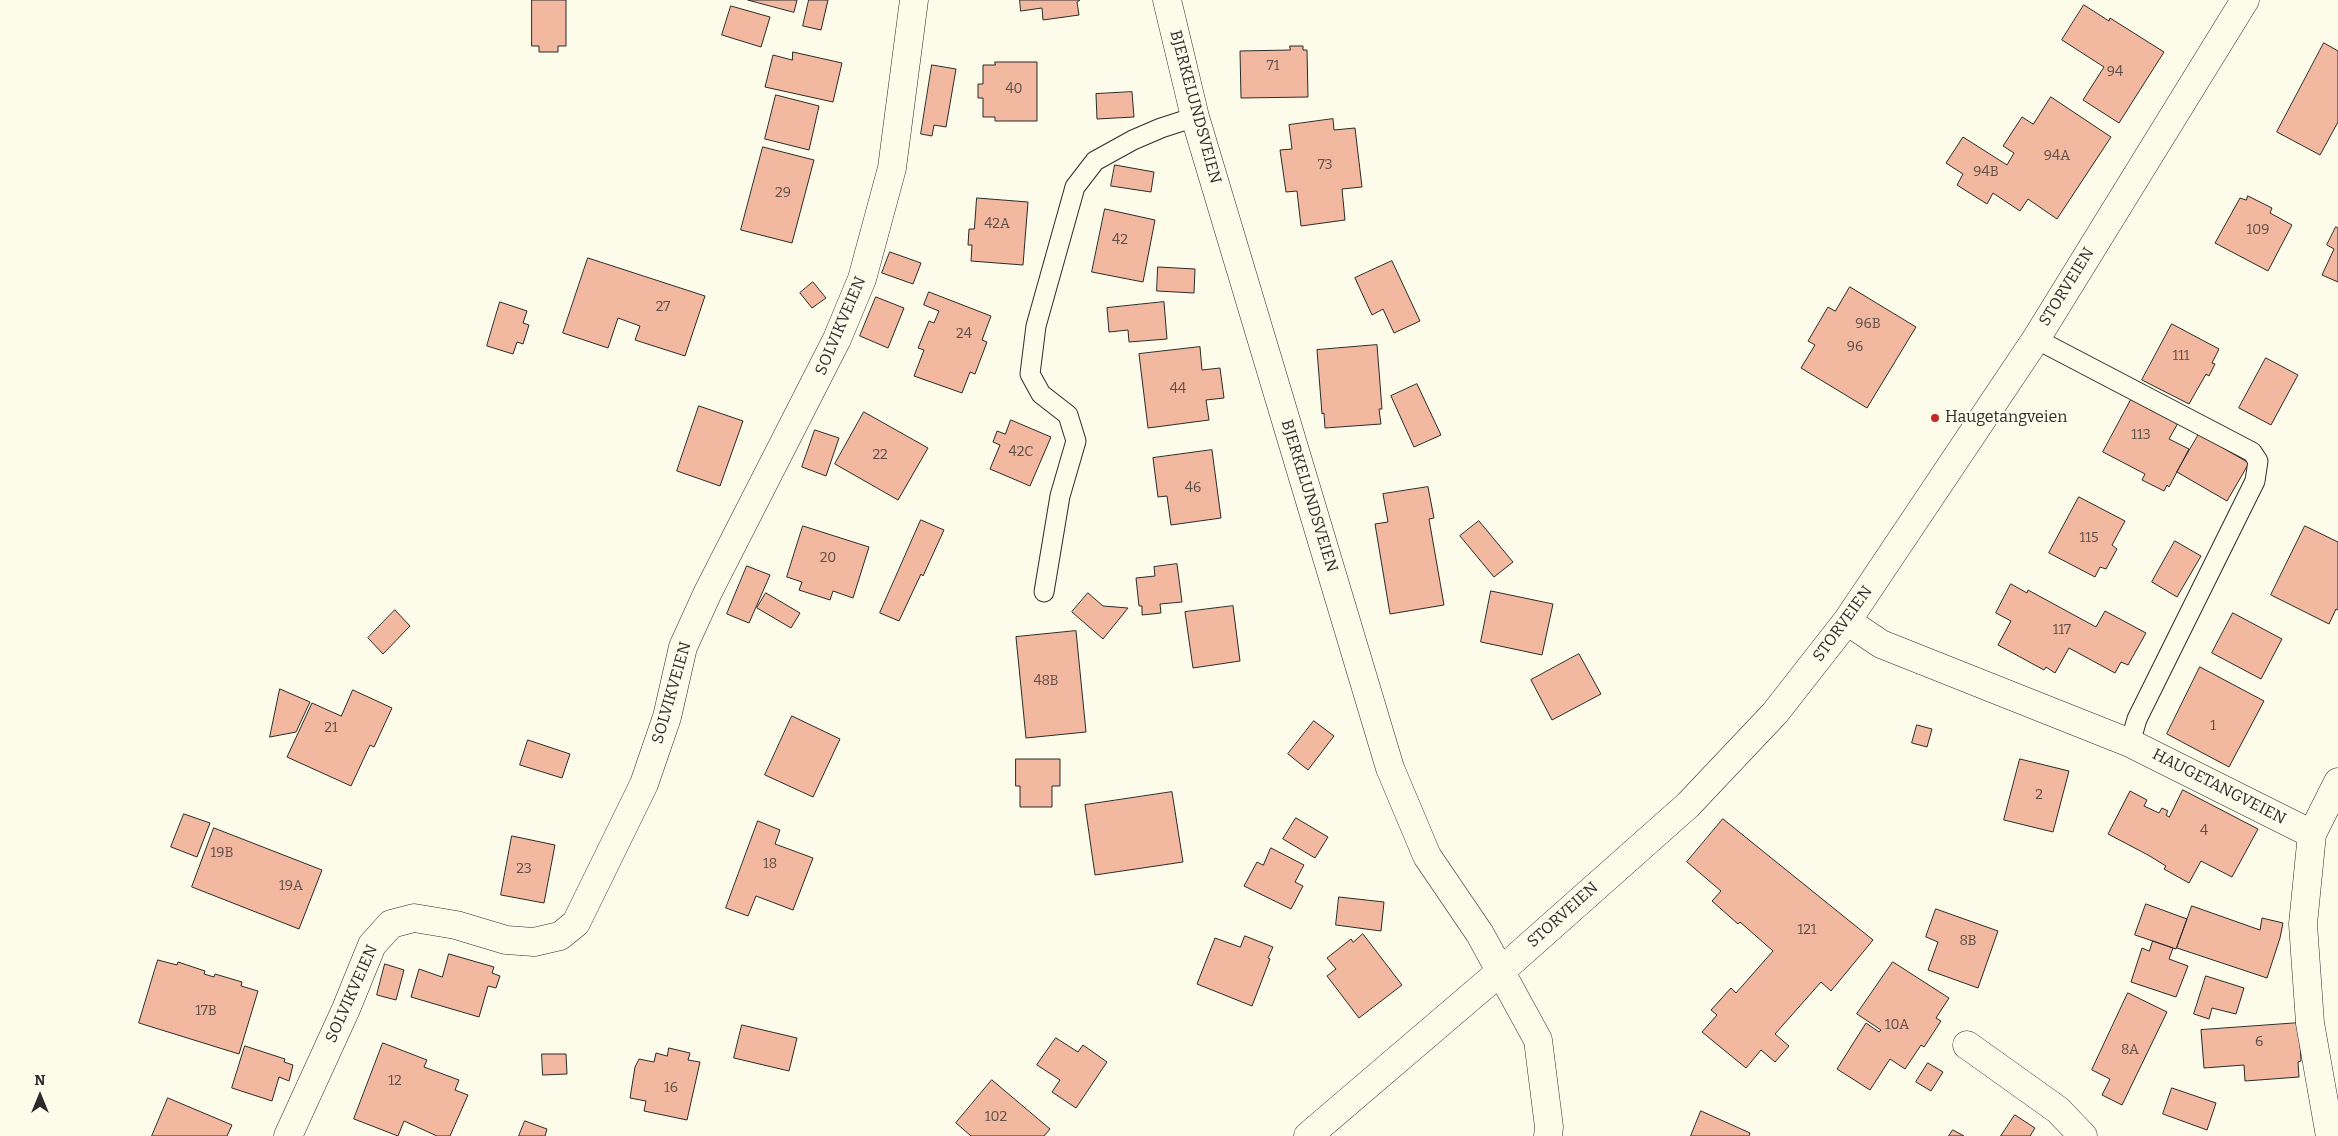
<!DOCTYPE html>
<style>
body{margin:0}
#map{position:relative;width:2338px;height:1136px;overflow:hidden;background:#fdfbea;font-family:Bitter,serif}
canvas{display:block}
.north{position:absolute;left:15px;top:1071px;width:50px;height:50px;-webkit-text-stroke:4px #fdfbea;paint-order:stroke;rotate:0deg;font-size:14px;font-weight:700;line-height:20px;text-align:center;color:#2b2b2b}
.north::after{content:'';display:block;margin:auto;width:18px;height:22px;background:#2b2b2b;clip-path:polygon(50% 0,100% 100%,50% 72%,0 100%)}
</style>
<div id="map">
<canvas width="2338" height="1136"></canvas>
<div class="north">N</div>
</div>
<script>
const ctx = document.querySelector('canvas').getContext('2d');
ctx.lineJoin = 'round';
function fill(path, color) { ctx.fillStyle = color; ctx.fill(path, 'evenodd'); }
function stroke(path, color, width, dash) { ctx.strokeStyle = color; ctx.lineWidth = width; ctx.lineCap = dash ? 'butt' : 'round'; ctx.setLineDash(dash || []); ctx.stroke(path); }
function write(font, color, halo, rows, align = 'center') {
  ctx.font = font + ' Bitter,serif'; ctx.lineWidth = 4; ctx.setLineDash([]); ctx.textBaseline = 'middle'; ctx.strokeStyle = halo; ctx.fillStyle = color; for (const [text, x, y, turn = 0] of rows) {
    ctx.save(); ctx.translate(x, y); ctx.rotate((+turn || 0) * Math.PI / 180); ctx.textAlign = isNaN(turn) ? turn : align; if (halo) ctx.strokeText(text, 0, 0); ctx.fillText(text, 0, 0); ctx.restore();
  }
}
const building = new Path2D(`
 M 532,0 L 566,0 L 566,46 L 558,46 L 558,52 L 539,52 L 539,46 L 532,46 Z
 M 748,0 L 797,0 L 794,12 Z
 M 809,0 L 828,0 L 821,30 L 803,26 Z
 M 1020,0 L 1080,0 L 1077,2 L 1079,15 L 1043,20 L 1042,8 L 1021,11 Z
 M 2084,5 L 2109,21 L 2110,18 L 2164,52 L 2119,123 L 2083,100 L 2104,67 L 2062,40 Z
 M 731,6 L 770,17 L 761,47 L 722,35 Z
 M 2324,43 L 2338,51 L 2338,122 L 2320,155 L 2277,132 Z
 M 1290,46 L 1303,46 L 1303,50 L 1307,50 L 1308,97 L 1241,98 L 1240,51 L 1290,50 Z
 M 793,52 L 842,63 L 833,102 L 765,87 L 773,55 L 792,60 Z
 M 995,62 L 1037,62 L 1037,121 L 995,121 L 995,117 L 983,117 L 983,98 L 978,98 L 978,84 L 983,84 L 983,65 L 995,65 Z
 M 932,65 L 956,69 L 946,127 L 934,125 L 932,136 L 921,134 Z
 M 1132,92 L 1134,117 L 1097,119 L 1096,94 Z
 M 776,95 L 819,106 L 809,150 L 765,139 Z
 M 2051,97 L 2111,137 L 2057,219 L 2028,199 L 2020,211 L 1993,193 L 1987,204 L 1957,185 L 1963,174 L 1946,163 L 1963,137 L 2007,165 L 2014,153 L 2003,146 L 2022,117 L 2033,124 Z
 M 1333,119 L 1334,130 L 1355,128 L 1362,187 L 1342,189 L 1345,220 L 1301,226 L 1297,191 L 1286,192 L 1280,150 L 1292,149 L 1289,125 Z
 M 763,147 L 814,160 L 792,243 L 741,230 Z
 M 1115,165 L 1154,172 L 1151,192 L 1111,186 Z
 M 2248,196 L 2272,208 L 2270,213 L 2292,225 L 2268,271 L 2215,243 L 2240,198 L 2246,200 Z
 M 977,198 L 1028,202 L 1023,265 L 971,261 L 972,245 L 968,245 L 969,229 L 974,229 Z
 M 1105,209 L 1155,220 L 1143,282 L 1092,272 Z
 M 2336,227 L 2338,228 L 2338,282 L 2322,275 L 2334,249 L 2327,245 Z
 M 890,252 L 921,263 L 913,284 L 882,273 Z
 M 588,258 L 705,296 L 685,356 L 635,340 L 640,326 L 618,318 L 608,348 L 563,333 Z
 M 1392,261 L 1420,321 L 1394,333 L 1383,309 L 1372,315 L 1355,278 Z
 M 1158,267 L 1195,269 L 1194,293 L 1157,291 Z
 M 813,282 L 826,298 L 812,308 L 800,293 Z
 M 1850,287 L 1916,327 L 1867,408 L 1801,368 L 1815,345 L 1808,341 L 1828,307 L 1835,311 Z
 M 929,292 L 991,316 L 982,340 L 987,342 L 975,374 L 970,372 L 962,393 L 914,376 L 924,350 L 918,348 L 929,321 L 934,323 L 939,311 L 924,305 Z
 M 876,297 L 904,308 L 888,348 L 860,336 Z
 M 500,302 L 527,311 L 523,323 L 529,325 L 523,344 L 517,342 L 513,354 L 487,346 Z
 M 1164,302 L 1167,339 L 1129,342 L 1128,330 L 1109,332 L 1107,308 Z
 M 2172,324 L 2219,349 L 2212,363 L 2215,364 L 2209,376 L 2206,374 L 2189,404 L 2142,380 Z
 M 1377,345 L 1382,409 L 1379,409 L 1381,424 L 1325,428 L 1324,413 L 1322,414 L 1317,350 Z
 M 1200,347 L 1202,370 L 1220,368 L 1224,398 L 1206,400 L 1209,420 L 1148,428 L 1139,354 Z
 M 2266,358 L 2298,375 L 2271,425 L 2239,408 Z
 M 1417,384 L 1441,435 L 1414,447 L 1391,396 Z
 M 2132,398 L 2178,423 L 2169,439 L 2189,449 L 2169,487 L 2167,485 L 2164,491 L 2142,480 L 2145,474 L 2103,452 Z
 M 699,406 L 743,421 L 720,486 L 677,471 Z
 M 864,412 L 928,448 L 898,500 L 835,464 Z
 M 1011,420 L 1051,437 L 1030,486 L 990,469 L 1000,445 L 993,442 L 997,431 L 1005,434 Z
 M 815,430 L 839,438 L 826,476 L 802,467 Z
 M 2199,434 L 2249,463 L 2227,501 L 2177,472 Z
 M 1212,450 L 1221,518 L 1171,525 L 1167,496 L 1158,497 L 1153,458 Z
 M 1428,487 L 1434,518 L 1429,519 L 1444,605 L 1390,614 L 1375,524 L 1388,522 L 1383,494 Z
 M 2079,497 L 2125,521 L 2112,545 L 2117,549 L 2106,569 L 2100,567 L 2095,577 L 2049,553 Z
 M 921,520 L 944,530 L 923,576 L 921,574 L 899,621 L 880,613 Z
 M 1479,521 L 1513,562 L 1494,577 L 1460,536 Z
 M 803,526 L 869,547 L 853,598 L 833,591 L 830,600 L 799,590 L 802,582 L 787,577 Z
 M 2305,526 L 2338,542 L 2338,610 L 2336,609 L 2329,624 L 2271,595 Z
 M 2175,541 L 2201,556 L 2177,597 L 2152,582 Z
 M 1177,564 L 1182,602 L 1160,604 L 1161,613 L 1142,615 L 1142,606 L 1139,606 L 1136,578 L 1155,576 L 1154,567 Z
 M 747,566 L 770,575 L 749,623 L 727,614 Z
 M 2011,584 L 2027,593 L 2028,590 L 2096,627 L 2105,611 L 2146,633 L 2128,665 L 2121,662 L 2115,673 L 2069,648 L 2055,673 L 2046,667 L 2044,670 L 1998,645 L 2011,621 L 1996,613 Z
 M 1491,591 L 1553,604 L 1542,655 L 1481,642 Z
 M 766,593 L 800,613 L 791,628 L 757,608 Z
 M 1088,593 L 1103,606 L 1128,608 L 1103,639 L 1072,612 Z
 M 1233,606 L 1240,661 L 1193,668 L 1185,612 Z
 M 395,610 L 410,626 L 383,654 L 368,638 Z
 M 2233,613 L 2282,639 L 2261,679 L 2212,653 Z
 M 1076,631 L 1086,732 L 1026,738 L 1016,637 Z
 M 1579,654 L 1601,694 L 1552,720 L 1531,680 Z
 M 2200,667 L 2264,701 L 2229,767 L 2167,734 Z
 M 280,689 L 310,702 L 296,732 L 270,737 Z
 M 353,690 L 392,708 L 374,747 L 370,745 L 351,786 L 287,757 L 312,703 L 341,716 Z
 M 792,716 L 840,739 L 813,797 L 765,775 Z
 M 1314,721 L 1334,736 L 1308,770 L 1288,754 Z
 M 1917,725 L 1932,729 L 1927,747 L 1912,743 Z
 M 528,740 L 570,754 L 562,778 L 520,765 Z
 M 1016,759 L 1060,759 L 1060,786 L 1052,786 L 1052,807 L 1020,807 L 1020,786 L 1016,786 Z
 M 2020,759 L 2069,771 L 2053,832 L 2004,820 Z
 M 2183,790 L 2258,829 L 2232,877 L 2201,861 L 2189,883 L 2164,869 L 2166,866 L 2148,855 L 2108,834 L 2130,791 L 2147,800 L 2144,806 L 2159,813 L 2162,808 L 2168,811 L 2166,815 L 2169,817 Z
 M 1172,792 L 1183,862 L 1095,875 L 1085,805 Z
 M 184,814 L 210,823 L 197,857 L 171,847 Z
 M 1296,818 L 1328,837 L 1315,858 L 1283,839 Z
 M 1723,819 L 1873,940 L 1831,991 L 1821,982 L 1775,1034 L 1789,1046 L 1775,1062 L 1761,1050 L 1746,1068 L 1702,1032 L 1717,1015 L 1711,1010 L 1731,988 L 1736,993 L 1773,951 L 1740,922 L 1738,924 L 1712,901 L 1721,891 L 1687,862 Z
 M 758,821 L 780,830 L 775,844 L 813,858 L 793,910 L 756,896 L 748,916 L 726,908 Z
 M 214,828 L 322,870 L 299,929 L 192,887 Z
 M 512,836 L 555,845 L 544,903 L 501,895 Z
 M 1271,848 L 1304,865 L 1295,882 L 1303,886 L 1291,909 L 1244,886 L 1257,862 L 1263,865 Z
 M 1339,897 L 1384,902 L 1381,931 L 1336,925 Z
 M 2146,904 L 2187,919 L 2176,949 L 2135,935 Z
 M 2192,906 L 2260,930 L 2262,918 L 2283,923 L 2280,938 L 2267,978 L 2177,948 Z
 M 1936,909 L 1998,931 L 1978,988 L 1928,970 L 1938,942 L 1926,937 Z
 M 1363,934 L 1402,985 L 1359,1018 L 1327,976 L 1336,969 L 1327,958 L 1351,939 L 1353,942 Z
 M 1245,936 L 1273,947 L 1268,958 L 1270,959 L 1252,1006 L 1197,984 L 1215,938 L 1240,947 Z
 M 2153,941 L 2173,948 L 2169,959 L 2188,966 L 2176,997 L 2131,982 L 2142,948 L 2149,951 Z
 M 449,954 L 494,967 L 492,973 L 500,976 L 496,988 L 488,986 L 479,1017 L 411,997 L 419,969 L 442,977 Z
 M 158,960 L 177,965 L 178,962 L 205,971 L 204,974 L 214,977 L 215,974 L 242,982 L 241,986 L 258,991 L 239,1054 L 139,1023 Z
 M 1893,962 L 1949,998 L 1936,1018 L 1941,1021 L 1924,1047 L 1921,1045 L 1905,1069 L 1890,1059 L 1870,1090 L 1837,1069 L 1866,1023 L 1879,1032 L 1881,1030 L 1857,1014 Z
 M 385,964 L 404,970 L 396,1000 L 377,995 Z
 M 2206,976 L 2244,988 L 2236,1014 L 2212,1008 L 2209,1019 L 2194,1014 Z
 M 2128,993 L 2167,1012 L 2122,1105 L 2102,1095 L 2110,1079 L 2092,1070 Z
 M 2299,1023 L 2301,1061 L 2298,1062 L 2299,1077 L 2245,1081 L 2244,1065 L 2204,1068 L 2201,1030 Z
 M 742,1025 L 797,1038 L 789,1071 L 734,1058 Z
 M 1056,1038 L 1078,1052 L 1083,1045 L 1107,1062 L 1076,1108 L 1052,1092 L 1060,1080 L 1037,1065 Z
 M 383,1043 L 427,1060 L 424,1067 L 459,1080 L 455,1090 L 468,1095 L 450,1136 L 437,1136 L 404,1121 L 398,1136 L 354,1119 Z
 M 245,1046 L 285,1059 L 284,1062 L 293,1065 L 289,1081 L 279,1077 L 272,1101 L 232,1088 Z
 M 669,1048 L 690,1053 L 688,1060 L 700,1062 L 687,1120 L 644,1111 L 646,1101 L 630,1098 L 635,1067 L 639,1059 L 654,1062 L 656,1053 L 667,1056 Z
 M 542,1054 L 566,1054 L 567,1074 L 543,1075 Z
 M 1928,1063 L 1943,1072 L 1931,1091 L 1916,1082 Z
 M 992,1080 L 1050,1129 L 1044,1136 L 971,1136 L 956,1123 Z
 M 2172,1088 L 2216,1103 L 2207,1130 L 2163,1114 Z
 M 168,1098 L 232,1125 L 227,1136 L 152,1136 Z
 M 1701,1111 L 1750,1133 L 1749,1136 L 1691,1136 Z
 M 2015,1115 L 2035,1128 L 2030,1136 L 2001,1136 Z
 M 525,1121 L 547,1129 L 545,1136 L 519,1136 Z
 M 1953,1130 L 1964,1136 L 1949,1136 Z`);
fill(building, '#f2b8a0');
stroke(building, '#2b2b2b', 1);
const service = new Path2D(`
 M 2036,339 L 2252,452 L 2258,461 L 2255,481 L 2137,719 L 2130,743
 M 1044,592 L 1060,496 L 1076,441 L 1068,415 L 1041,394 L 1030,374 L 1036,326 L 1075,187 L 1095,161 L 1133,140 L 1161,128 L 1195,117`);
const minor = new Path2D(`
 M 1167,0 L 1195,117 L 1390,768 L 1427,856 L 1480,934 L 1538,1040 L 1549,1127 L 1548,1136
 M 1847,621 L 1881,644 L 2130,743 L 2312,834
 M 1967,1045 L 2058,1110 L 2083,1136
 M 288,1136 L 346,1009 L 372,945 L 391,924 L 414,918 L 456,925 L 506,940 L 534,942 L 560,936 L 576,923 L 644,784 L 667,717 L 683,647 L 708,592 L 837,339 L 862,279 L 892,168 L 914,0
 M 2330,1136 L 2310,1023 L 2303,924 L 2312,834 L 2338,782`);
const primary = new Path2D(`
 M 1308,1136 L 1501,971 L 1688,805 L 1775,713 L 1847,621 L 2036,339 L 2245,0`);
stroke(service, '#2b2b2b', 21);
stroke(minor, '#2b2b2b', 29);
stroke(primary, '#2b2b2b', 29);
stroke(service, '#fdfbea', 19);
stroke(minor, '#fdfbea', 28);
stroke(primary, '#fdfbea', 28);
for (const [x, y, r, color] of [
 [1935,418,5,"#c62828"]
]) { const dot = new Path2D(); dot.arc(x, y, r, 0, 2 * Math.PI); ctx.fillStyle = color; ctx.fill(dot); stroke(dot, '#fdfbea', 2); }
write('14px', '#5d4e48', null, [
 ["71",1273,66],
 ["94",2115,72],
 ["40",1014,89],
 ["94A",2057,156],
 ["73",1325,165],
 ["94B",1986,172],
 ["29",783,193],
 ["42A",997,224],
 ["109",2258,230],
 ["42",1120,240],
 ["27",663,307],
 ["96B",1868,324],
 ["24",964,334],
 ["96",1855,347],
 ["111",2181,356],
 ["44",1178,389],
 ["113",2141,435],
 ["42C",1021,452],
 ["22",880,455],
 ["46",1193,488],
 ["115",2089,538],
 ["20",828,558],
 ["117",2062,630],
 ["48B",1046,681],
 ["1",2213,726],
 ["21",331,728],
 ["2",2039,795],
 ["4",2204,831],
 ["19B",222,853],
 ["18",770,864],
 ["23",524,869],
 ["19A",291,886],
 ["121",1807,930],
 ["8B",1968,941],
 ["17B",206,1011],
 ["10A",1897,1025],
 ["6",2259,1042],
 ["8A",2130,1050],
 ["12",395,1081],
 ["16",671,1088],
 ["102",996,1117]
]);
write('16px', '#2b2b2b', '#fdfbea', [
 ["BJERKELUNDSVEIEN",1195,107,75],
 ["STORVEIEN",2067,287,-58],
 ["SOLVIKVEIEN",841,326,-67],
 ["BJERKELUNDSVEIEN",1309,496,73],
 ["STORVEIEN",1843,624,-54],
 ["SOLVIKVEIEN",672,693,-74],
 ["HAUGETANGVEIEN",2219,787,27],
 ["STORVEIEN",1563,915,-42],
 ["SOLVIKVEIEN",352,994,-66]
]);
write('16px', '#2b2b2b', '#fdfbea', [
 ["Haugetangveien",1945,418]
], 'left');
</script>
